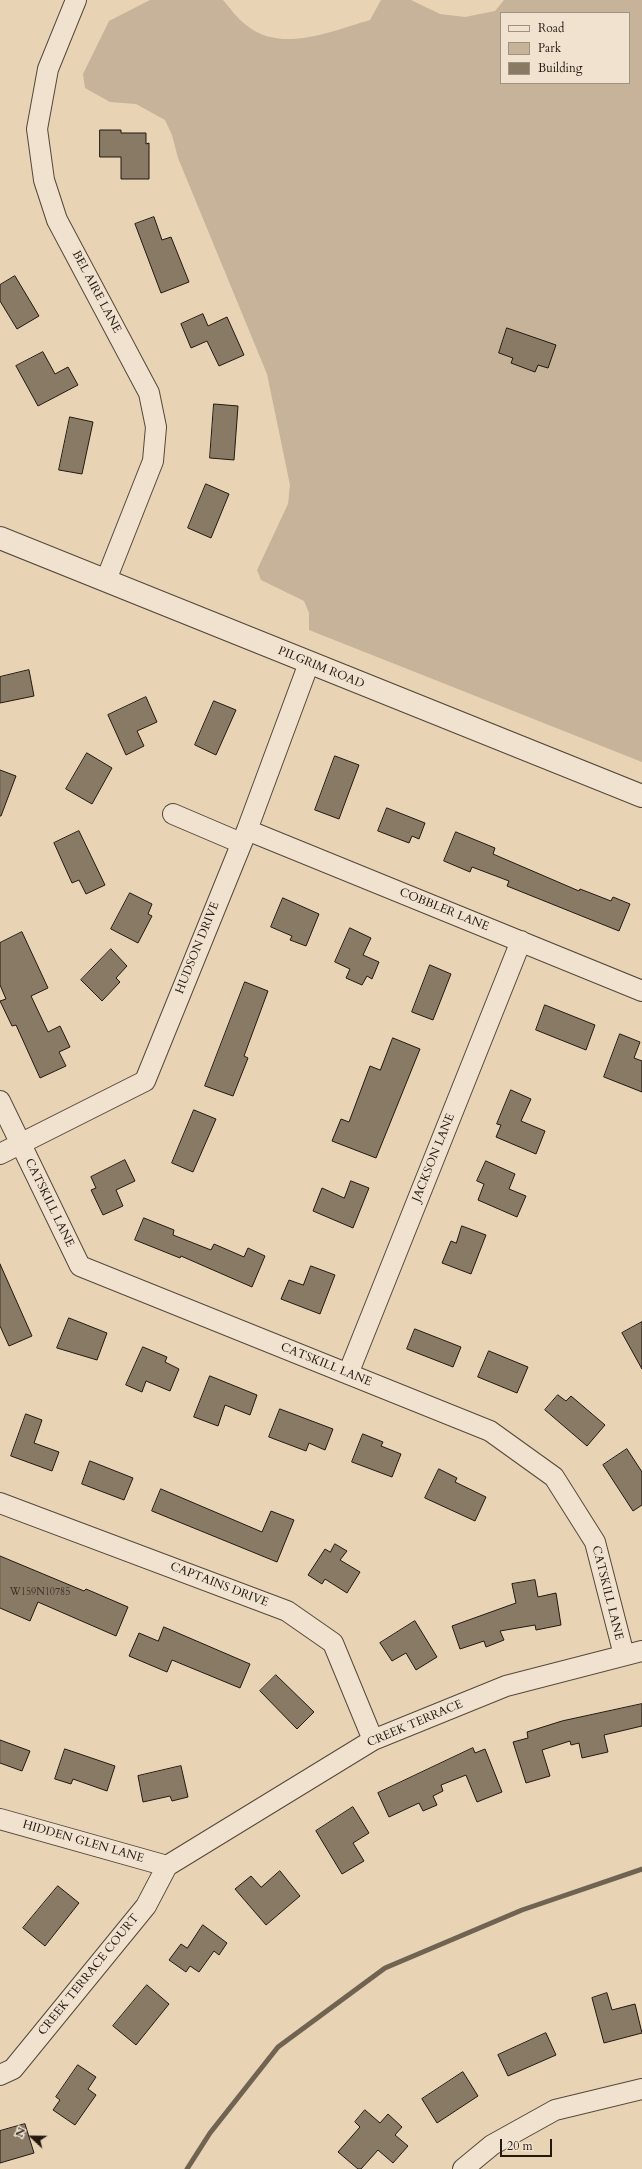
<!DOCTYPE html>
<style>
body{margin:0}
#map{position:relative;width:642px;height:2169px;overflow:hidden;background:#e8d3b5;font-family:Cardo,serif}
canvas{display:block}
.legend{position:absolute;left:500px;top:12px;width:130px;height:72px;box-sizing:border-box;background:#f0e2cf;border:1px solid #9e9283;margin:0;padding:5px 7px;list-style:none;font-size:12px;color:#231911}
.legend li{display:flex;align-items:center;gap:8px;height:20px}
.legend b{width:20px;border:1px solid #9e9283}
.north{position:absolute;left:12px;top:2117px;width:40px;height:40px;-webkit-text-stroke:3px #f0e2cf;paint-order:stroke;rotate:292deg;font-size:11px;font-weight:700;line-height:16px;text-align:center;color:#231911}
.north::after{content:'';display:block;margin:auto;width:14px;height:18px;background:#231911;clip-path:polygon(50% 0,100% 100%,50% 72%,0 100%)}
.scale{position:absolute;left:500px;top:2139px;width:52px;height:18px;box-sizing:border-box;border:2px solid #231911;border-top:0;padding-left:5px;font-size:12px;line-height:14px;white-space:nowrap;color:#231911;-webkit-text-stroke:3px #f0e2cf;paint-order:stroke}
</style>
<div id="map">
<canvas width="642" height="2169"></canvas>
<ul class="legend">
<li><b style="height:5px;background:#f0e2cf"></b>Road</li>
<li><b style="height:11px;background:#c7b399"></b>Park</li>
<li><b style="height:11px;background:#897a66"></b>Building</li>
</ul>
<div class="north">N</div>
<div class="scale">20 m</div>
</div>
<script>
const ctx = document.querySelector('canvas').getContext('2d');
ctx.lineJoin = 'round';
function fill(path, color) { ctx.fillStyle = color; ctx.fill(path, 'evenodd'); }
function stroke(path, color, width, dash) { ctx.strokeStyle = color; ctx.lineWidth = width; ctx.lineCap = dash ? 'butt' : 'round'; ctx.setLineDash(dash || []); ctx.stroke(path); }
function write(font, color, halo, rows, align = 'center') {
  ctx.font = font + ' Cardo,serif'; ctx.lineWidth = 3; ctx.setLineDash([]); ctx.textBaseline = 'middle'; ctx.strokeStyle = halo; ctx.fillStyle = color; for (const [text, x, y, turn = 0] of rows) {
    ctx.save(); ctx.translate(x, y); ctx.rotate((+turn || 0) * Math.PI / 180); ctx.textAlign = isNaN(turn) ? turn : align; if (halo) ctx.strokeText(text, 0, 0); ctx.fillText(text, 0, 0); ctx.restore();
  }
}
fill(new Path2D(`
 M 150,0 L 223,0 C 230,8 237,18 246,25 C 281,54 331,31 370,20 L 381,0 L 411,0 L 440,14 L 465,17 L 495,11 L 504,0 L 642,0 L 642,762 L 309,630 L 309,613 L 304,601 L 261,580 L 257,570 L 288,504 L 290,485 L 267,374 L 178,158 L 172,135 L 165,120 L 136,104 L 110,102 L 85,88 L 83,74 L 109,21 ZM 501,13 L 629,13 L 629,83 L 501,83 Z`), '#c7b399');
stroke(new Path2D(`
 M 187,2169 L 210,2133 L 278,2047 L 385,1968 L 522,1910 L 642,1869`), '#716352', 5);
const building = new Path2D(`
 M 100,130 L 121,130 L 121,133 L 146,133 L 146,144 L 149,143 L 149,179 L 121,179 L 121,157 L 100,157 Z
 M 154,217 L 162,240 L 171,237 L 189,282 L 161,293 L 135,224 Z
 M 15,276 L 39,316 L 17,329 L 0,301 L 0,285 Z
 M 203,314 L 208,326 L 227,317 L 244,355 L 219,366 L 207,341 L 191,348 L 181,324 Z
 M 507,328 L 556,345 L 548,368 L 538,365 L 535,372 L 511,363 L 513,358 L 499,353 Z
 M 43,352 L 55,374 L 68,367 L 78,385 L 38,406 L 16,366 Z
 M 214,404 L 238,406 L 234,460 L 210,458 Z
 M 70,417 L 93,422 L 82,474 L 59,470 Z
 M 206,484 L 229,494 L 211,538 L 188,528 Z
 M 29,670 L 34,696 L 0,703 L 0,677 Z
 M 146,697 L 157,722 L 137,731 L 144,746 L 126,755 L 108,715 Z
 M 214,701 L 236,710 L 216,755 L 195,745 Z
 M 87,753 L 112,768 L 92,804 L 66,789 Z
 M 335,756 L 359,765 L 339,819 L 315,810 Z
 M 0,770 L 16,776 L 1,816 L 0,816 Z
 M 387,808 L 425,823 L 419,839 L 412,836 L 409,843 L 378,831 Z
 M 79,831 L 105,885 L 86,894 L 79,880 L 72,883 L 54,843 Z
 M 456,832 L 495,848 L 493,854 L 579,891 L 580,889 L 611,901 L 613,897 L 630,904 L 619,931 L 507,886 L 509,881 L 472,867 L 470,872 L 444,861 Z
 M 130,893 L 152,904 L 148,914 L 152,916 L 138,943 L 111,929 Z
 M 283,898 L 319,914 L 306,946 L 290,940 L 292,936 L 271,927 Z
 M 350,928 L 371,938 L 363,955 L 379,962 L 372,979 L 367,976 L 362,985 L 346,978 L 350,969 L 335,962 Z
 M 22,932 L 48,988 L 31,996 L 48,1032 L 60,1026 L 70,1047 L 59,1052 L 66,1066 L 40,1078 L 16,1025 L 12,1026 L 0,1001 L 6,999 L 0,985 L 0,943 Z
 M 111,949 L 127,966 L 116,978 L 120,982 L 102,1001 L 81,980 Z
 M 430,965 L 451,974 L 433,1020 L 412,1012 Z
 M 245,982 L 268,991 L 244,1056 L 248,1058 L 233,1096 L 205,1086 Z
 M 545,1005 L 595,1025 L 586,1050 L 536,1030 Z
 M 620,1034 L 640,1042 L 634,1058 L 642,1061 L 642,1092 L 604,1077 Z
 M 393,1038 L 420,1049 L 376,1158 L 332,1141 L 341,1119 L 349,1122 L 370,1066 L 380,1070 Z
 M 511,1090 L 531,1099 L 521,1121 L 545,1131 L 536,1154 L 496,1137 L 501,1125 L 497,1124 Z
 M 194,1110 L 216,1119 L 193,1172 L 172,1163 Z
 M 125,1160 L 135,1181 L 116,1190 L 123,1206 L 103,1215 L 91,1190 L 96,1188 L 91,1177 Z
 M 486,1161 L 515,1174 L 509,1189 L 526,1196 L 517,1217 L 478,1200 L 484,1184 L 477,1181 Z
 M 351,1181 L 369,1188 L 353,1228 L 313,1211 L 322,1188 L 344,1198 Z
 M 144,1218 L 174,1230 L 173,1235 L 211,1250 L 214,1244 L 244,1257 L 248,1248 L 265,1256 L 252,1287 L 181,1256 L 180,1258 L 135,1240 Z
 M 462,1226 L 486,1235 L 471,1274 L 442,1263 L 451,1241 L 456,1243 Z
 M 0,1264 L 32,1336 L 9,1346 L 0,1326 Z
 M 311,1266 L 335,1275 L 320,1314 L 281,1299 L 289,1280 L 303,1285 Z
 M 69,1318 L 107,1333 L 97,1360 L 57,1348 Z
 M 642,1322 L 642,1369 L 622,1333 Z
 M 415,1329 L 461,1347 L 453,1367 L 407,1349 Z
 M 143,1347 L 167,1357 L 165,1362 L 179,1369 L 170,1391 L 146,1381 L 142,1392 L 126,1385 Z
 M 489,1351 L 528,1367 L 517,1393 L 478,1377 Z
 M 210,1376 L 257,1395 L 250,1415 L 225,1405 L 218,1426 L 194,1417 Z
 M 558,1395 L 566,1401 L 571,1396 L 605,1425 L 587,1446 L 545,1410 Z
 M 280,1409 L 333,1429 L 325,1450 L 309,1443 L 306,1451 L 269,1437 Z
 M 26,1414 L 42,1420 L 34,1443 L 59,1452 L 52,1471 L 11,1456 Z
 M 363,1434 L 383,1442 L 381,1446 L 401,1454 L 392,1477 L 352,1462 Z
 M 627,1449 L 642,1472 L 642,1505 L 633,1511 L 603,1465 Z
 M 90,1461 L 133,1478 L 124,1500 L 82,1484 Z
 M 439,1469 L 457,1478 L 455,1482 L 486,1497 L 475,1521 L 425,1498 Z
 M 161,1489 L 262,1532 L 271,1511 L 294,1520 L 277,1562 L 152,1511 Z
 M 335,1544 L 347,1551 L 340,1560 L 360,1572 L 347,1593 L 325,1579 L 322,1584 L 308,1575 L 325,1549 L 330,1552 Z
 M 0,1556 L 84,1591 L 86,1589 L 128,1607 L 116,1636 L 38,1602 L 30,1621 L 0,1608 Z
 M 535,1580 L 538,1597 L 556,1593 L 561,1625 L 536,1630 L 535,1625 L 500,1631 L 504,1640 L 486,1647 L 484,1641 L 460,1649 L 452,1626 L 516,1603 L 512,1584 Z
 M 415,1621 L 437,1657 L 416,1670 L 406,1653 L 392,1661 L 380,1643 Z
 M 164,1627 L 250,1664 L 240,1688 L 172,1660 L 167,1672 L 129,1656 L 139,1633 L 158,1641 Z
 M 276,1675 L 314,1712 L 297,1729 L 260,1691 Z
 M 642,1704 L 642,1726 L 604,1735 L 608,1752 L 582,1758 L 579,1743 L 571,1745 L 570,1741 L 542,1750 L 550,1776 L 526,1783 L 513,1742 L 528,1738 L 527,1732 L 562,1721 Z
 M 0,1740 L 30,1751 L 22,1771 L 0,1763 Z
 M 473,1748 L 475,1753 L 485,1749 L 502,1792 L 477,1802 L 466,1775 L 441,1785 L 443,1791 L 433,1796 L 437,1805 L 423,1811 L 419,1803 L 389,1817 L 378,1793 Z
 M 65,1749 L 115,1766 L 107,1791 L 73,1779 L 71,1784 L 55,1779 Z
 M 181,1766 L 188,1797 L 172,1801 L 170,1796 L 143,1802 L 138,1776 Z
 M 353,1807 L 369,1833 L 353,1843 L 364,1861 L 342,1874 L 316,1831 Z
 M 280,1871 L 300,1896 L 266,1925 L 235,1889 L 251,1876 L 261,1887 Z
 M 58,1886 L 79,1903 L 45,1946 L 23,1928 Z
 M 203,1925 L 227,1943 L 219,1955 L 214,1951 L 199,1972 L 190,1966 L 186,1972 L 169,1960 L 181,1944 L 187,1948 Z
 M 147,1985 L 169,2004 L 136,2045 L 113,2026 Z
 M 607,1993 L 612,2010 L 635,2004 L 642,2033 L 604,2043 L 592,1998 Z
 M 546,2033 L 556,2055 L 508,2076 L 498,2055 Z
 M 78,2065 L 96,2077 L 88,2089 L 96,2095 L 75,2125 L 53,2110 L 60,2100 L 56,2097 Z
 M 463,2072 L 478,2096 L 437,2123 L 422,2099 Z
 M 365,2110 L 380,2123 L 388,2114 L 402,2127 L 395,2135 L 408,2146 L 393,2163 L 378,2150 L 361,2169 L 358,2169 L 338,2152 L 360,2127 L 355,2122 Z
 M 25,2124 L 34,2153 L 0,2163 L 0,2131 Z`);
fill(building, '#897a66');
stroke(building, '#231911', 1);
const minor = new Path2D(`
 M 76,0 L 48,69 L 37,129 L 44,180 L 57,220 L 149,393 L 156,427 L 153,461 L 106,580
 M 173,814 L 241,843
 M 247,830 L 642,991
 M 0,1101 L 80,1266 L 490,1431 L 554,1477 L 595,1542 L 624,1655
 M 0,1154 L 145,1081 L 247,830 L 309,663
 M 348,1374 L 521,941
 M 0,1503 L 287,1611 L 333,1643 L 373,1740
 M 0,1819 L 167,1866
 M 167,1866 L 373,1740 L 506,1686 L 642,1651
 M 0,2075 L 13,2069 L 146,1906 L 167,1866
 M 463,2169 L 492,2145 L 555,2110 L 642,2089`);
const tertiary = new Path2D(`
 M 0,538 L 642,796`);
stroke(minor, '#54483a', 22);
stroke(tertiary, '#54483a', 24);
stroke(minor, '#f0e2cf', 20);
stroke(tertiary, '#f0e2cf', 22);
write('10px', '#3c3126', null, [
 ["W159N10785",40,1593]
]);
write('12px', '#231911', '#f0e2cf', [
 ["BEL AIRE LANE",96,292,62],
 ["PILGRIM ROAD",321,668,22],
 ["COBBLER LANE",444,910,22],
 ["HUDSON DRIVE",198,948,-68],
 ["JACKSON LANE",434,1158,-68],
 ["CATSKILL LANE",49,1203,64],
 ["CATSKILL LANE",326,1365,22],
 ["CAPTAINS DRIVE",219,1585,21],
 ["CATSKILL LANE",607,1593,76],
 ["CREEK TERRACE",415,1724,-23],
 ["HIDDEN GLEN LANE",83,1842,16],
 ["CREEK TERRACE COURT",89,1975,-51]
]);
</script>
